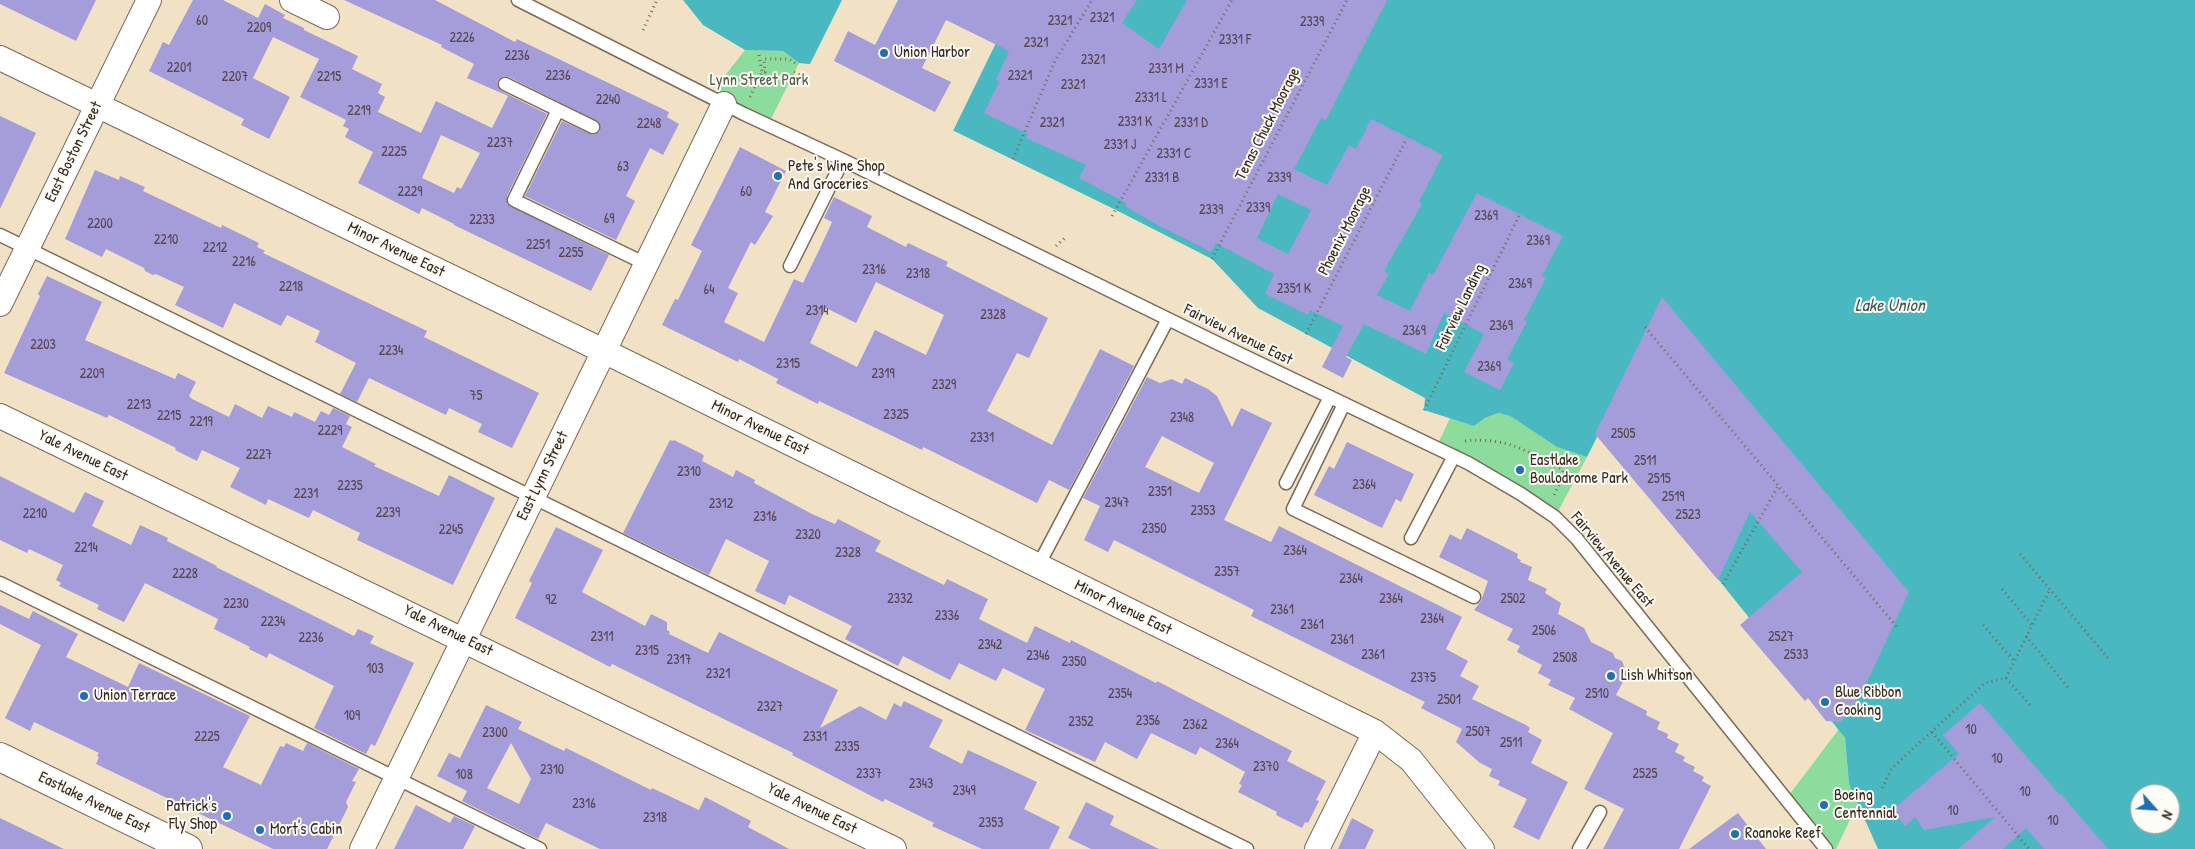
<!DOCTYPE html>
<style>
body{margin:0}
#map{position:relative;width:2195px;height:849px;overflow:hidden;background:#f1e2c5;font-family:"Patrick Hand",sans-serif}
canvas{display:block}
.north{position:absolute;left:2130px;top:784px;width:50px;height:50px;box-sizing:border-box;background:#fdfcf7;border:1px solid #afa8a0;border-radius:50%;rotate:116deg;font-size:14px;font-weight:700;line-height:20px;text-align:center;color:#3b2a1e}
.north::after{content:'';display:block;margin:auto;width:18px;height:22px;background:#1f6fb2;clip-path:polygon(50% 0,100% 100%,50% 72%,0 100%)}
</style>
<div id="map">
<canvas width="2195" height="849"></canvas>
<div class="north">N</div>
</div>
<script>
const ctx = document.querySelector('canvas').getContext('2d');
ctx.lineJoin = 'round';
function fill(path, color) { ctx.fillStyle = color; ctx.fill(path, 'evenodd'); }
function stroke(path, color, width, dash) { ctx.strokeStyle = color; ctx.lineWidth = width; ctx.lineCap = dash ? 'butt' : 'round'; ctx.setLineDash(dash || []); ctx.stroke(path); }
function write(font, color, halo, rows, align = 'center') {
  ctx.font = font + ' "Patrick Hand",sans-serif'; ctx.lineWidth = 4; ctx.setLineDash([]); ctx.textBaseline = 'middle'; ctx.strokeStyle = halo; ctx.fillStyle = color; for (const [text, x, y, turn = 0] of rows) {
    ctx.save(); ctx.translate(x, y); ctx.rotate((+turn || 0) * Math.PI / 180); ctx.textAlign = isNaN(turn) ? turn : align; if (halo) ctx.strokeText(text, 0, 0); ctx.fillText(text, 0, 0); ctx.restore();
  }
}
fill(new Path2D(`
 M 745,50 L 783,51 L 799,63 L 771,119 L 717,95 L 727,73 Z
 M 1500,413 L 1510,416 L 1557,447 L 1587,457 L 1555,517 L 1436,448 L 1450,418 L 1474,426 L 1485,418 Z
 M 1839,729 L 1845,739 L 1849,784 L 1858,803 L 1836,849 L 1833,849 L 1789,795 Z`), '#8bdc9d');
fill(new Path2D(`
 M 683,0 L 2195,0 L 2195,849 L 1878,849 L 1849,784 L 1845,738 L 1600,431 L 1587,457 L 1557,447 L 1510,416 L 1499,413 L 1485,418 L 1474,426 L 1424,410 L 1425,398 L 1258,308 L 1212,259 L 1116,210 L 819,65 L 799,63 L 783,51 L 745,50 L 703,25 ZM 2140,794 L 2170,794 L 2170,824 L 2140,824 Z`), '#49b8c0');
fill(new Path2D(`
 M 842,0 L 1017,0 L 952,133 L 810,64 Z`), '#f1e2c5');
fill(new Path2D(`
 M 0,0 L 96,0 L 76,41 L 0,4 Z
 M 193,0 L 223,0 L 258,18 L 265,4 L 285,15 L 283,18 L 304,28 L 304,30 L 358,56 L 352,69 L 382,84 L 378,93 L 385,97 L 378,112 L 421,133 L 436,101 L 492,128 L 508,96 L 467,78 L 474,64 L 441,47 L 442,45 L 344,0 L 435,0 L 515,42 L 517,39 L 669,112 L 667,117 L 679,124 L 663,155 L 650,148 L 626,196 L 635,201 L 616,240 L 525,196 L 562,121 L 593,135 L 600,131 L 599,122 L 509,77 L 504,76 L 498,80 L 497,85 L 501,91 L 547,114 L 507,196 L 507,204 L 609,255 L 591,291 L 454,225 L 454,224 L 422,208 L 419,214 L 358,183 L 373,152 L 345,137 L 349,129 L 343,126 L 346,120 L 300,97 L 319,59 L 273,37 L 253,78 L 290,97 L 269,139 L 241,125 L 244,119 L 149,71 L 163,42 L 169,45 ZM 441,135 L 480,153 L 461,189 L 457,187 L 454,193 L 422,178 Z
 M 898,0 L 1137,0 L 1122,23 L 1159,49 L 1187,0 L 1387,0 L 1326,120 L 1321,118 L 1294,169 L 1327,185 L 1349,145 L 1356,149 L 1371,119 L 1443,155 L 1419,202 L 1422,204 L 1384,271 L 1389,274 L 1377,295 L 1410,311 L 1429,273 L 1433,275 L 1477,193 L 1563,236 L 1542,276 L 1546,278 L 1524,320 L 1527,322 L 1507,359 L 1514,363 L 1500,390 L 1464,372 L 1484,334 L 1444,313 L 1426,354 L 1364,324 L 1346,357 L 1352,360 L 1343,378 L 1322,367 L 1343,326 L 1310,310 L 1308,315 L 1265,294 L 1274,274 L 1216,243 L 1211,252 L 1154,223 L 1125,206 L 1126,203 L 1079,178 L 1086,165 L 1026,138 L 1028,134 L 984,113 L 999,82 L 996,80 L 1009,51 L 946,20 L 922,68 L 951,82 L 935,112 L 834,61 L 848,31 L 875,45 ZM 1278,194 L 1311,210 L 1288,254 L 1257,238 Z
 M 0,116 L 36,133 L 0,209 Z
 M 740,147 L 786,171 L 765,212 L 773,216 L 755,245 L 751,242 L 728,288 L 738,293 L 724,322 L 764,342 L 794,279 L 803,283 L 821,246 L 832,222 L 824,218 L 834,197 L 872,216 L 867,227 L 906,247 L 908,243 L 948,262 L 946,266 L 1048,318 L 1029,358 L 1017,353 L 987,411 L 1052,445 L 1100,349 L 1134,366 L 1069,490 L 1049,480 L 1037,503 L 923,447 L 922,450 L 819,401 L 818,404 L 776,383 L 778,379 L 739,359 L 738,362 L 662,325 L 675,299 L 678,300 L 702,251 L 691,245 ZM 876,282 L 944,315 L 926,355 L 875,330 L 857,367 L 810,343 L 826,308 L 856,323 Z
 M 95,170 L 119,180 L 120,176 L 145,187 L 143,191 L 221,228 L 222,225 L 259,243 L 257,247 L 265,251 L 263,253 L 427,331 L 424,337 L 539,393 L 512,448 L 478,432 L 482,424 L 449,408 L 446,415 L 369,378 L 357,402 L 340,394 L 356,363 L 315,342 L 320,331 L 287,315 L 281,326 L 234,303 L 223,328 L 175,305 L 184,287 L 156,274 L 153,275 L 145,271 L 144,268 L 106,249 L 102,257 L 65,239 Z
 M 47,276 L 102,302 L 85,340 L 175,379 L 178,373 L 196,382 L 189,396 L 192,399 L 229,417 L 235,404 L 262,418 L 268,406 L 292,417 L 294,412 L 315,422 L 321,411 L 329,415 L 333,408 L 350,416 L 346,424 L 352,427 L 342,447 L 376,464 L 374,466 L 439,496 L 449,475 L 495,498 L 453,585 L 357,540 L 360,533 L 313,510 L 309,518 L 268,499 L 266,505 L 230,487 L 240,468 L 202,450 L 197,461 L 175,450 L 176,448 L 109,415 L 107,418 L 4,373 L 40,296 L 38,294 Z
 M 1662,297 L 1909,592 L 1867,682 L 1851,711 L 1841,722 L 1826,721 L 1808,698 L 1805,701 L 1740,625 L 1802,572 L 1750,512 L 1718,580 L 1595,434 Z
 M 1147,377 L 1160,383 L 1172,379 L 1182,384 L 1185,378 L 1208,389 L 1217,396 L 1232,427 L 1241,408 L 1272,423 L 1224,520 L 1271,542 L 1279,526 L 1462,617 L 1446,649 L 1468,661 L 1460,676 L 1479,686 L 1472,699 L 1526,725 L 1530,728 L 1528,732 L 1542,740 L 1531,763 L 1568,782 L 1539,840 L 1513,827 L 1527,799 L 1498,785 L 1500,781 L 1489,776 L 1492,769 L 1480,763 L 1456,742 L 1462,729 L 1421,708 L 1425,702 L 1251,616 L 1254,610 L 1114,540 L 1108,552 L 1084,540 L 1100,506 L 1083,498 ZM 1162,436 L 1214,463 L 1199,493 L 1145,467 Z
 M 670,440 L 673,441 L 674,440 L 702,454 L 704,456 L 702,461 L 733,477 L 736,470 L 755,480 L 754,483 L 812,514 L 835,524 L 838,519 L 881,541 L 875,551 L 944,585 L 947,579 L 988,599 L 979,619 L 1027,643 L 1035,626 L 1070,643 L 1071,640 L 1156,683 L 1157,681 L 1292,751 L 1287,761 L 1326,781 L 1316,800 L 1319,801 L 1308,823 L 1305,822 L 1302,828 L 1276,815 L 1277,812 L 1238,792 L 1242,785 L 1239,784 L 1245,772 L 1200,747 L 1196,755 L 1151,733 L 1137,759 L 1105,742 L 1095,762 L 1025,730 L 1045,689 L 1003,668 L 996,681 L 959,663 L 950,680 L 903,656 L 898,666 L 845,639 L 852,626 L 789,595 L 785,605 L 755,591 L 769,561 L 726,539 L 709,575 L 623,533 Z
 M 1347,442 L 1414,474 L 1401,502 L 1396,499 L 1382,528 L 1314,495 L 1329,466 L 1334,469 Z
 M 0,476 L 74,513 L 85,492 L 104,501 L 92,526 L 131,545 L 140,525 L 168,538 L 167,541 L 217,566 L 216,567 L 354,636 L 358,629 L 374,636 L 370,643 L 414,663 L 375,746 L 371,744 L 366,754 L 314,728 L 334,686 L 269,653 L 267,658 L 249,649 L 250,647 L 214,629 L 218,619 L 145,583 L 124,622 L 97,609 L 99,605 L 59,586 L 61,583 L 56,580 L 63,565 L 29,549 L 27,553 L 0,540 Z
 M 556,527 L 603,550 L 582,592 L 645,626 L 651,614 L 667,622 L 667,630 L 670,632 L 669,634 L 708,653 L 719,632 L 838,690 L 820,728 L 860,706 L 886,720 L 894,703 L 901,707 L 904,701 L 943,720 L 929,747 L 962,764 L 968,750 L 1037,782 L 1024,809 L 1060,827 L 1049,849 L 982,849 L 932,826 L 934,823 L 885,799 L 883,802 L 792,755 L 793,753 L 612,664 L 610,667 L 515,618 L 532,583 L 529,581 Z
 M 1467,528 L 1518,554 L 1517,558 L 1521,560 L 1520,562 L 1532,567 L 1528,580 L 1547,589 L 1545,593 L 1561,603 L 1558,614 L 1584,628 L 1591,642 L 1613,653 L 1615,658 L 1622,661 L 1627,674 L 1616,695 L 1647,711 L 1646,715 L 1660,722 L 1657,729 L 1668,734 L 1667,738 L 1679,744 L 1675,752 L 1685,757 L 1683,761 L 1695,767 L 1693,771 L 1704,777 L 1702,781 L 1711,786 L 1679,849 L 1603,849 L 1624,809 L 1584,789 L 1613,733 L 1569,709 L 1575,698 L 1548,685 L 1551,680 L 1538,673 L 1542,665 L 1517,652 L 1520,646 L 1507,640 L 1513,629 L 1474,610 L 1481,601 L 1488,581 L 1439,557 L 1450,534 L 1461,540 Z
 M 0,605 L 29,619 L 33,611 L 78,634 L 66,657 L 128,687 L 139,663 L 250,716 L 223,767 L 261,785 L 280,746 L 284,747 L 286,743 L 303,751 L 307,743 L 359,769 L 352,781 L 356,782 L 346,802 L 348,807 L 327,849 L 273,849 L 96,764 L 99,757 L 97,756 L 99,753 L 34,722 L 30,731 L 5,718 L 41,645 L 0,624 Z
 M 1980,703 L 2060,795 L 2061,794 L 2108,849 L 2044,849 L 2026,828 L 2003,849 L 1958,849 L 1995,817 L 1924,830 L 1915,817 L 1905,826 L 1892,810 L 1959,754 L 1943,735 Z
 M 486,705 L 522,722 L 518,729 L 564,751 L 566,748 L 651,790 L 652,788 L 699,810 L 705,797 L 751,821 L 748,827 L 789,849 L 600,849 L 546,823 L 538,839 L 462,801 L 467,791 L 437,776 L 449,753 L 460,758 ZM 511,743 L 531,779 L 519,804 L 487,788 Z
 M 1086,802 L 1114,816 L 1110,825 L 1159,849 L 1091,849 L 1068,838 Z
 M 416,805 L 450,823 L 454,816 L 475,826 L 463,849 L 394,849 Z
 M 1738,813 L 1766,849 L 1689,849 Z
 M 0,818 L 64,849 L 0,849 Z
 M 1352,818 L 1374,830 L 1365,849 L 1338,849 Z`), '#a59cda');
const service = new Path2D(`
 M 518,0 L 744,114 L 843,160 L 1215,342 L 1468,463 L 1521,494 L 1555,517 L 1577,539 L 1826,849
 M 505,84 L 593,127
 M 558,110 L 514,200 L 646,264
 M 0,235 L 1247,849
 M 790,266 L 843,160
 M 1344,404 L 1293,509 L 1474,597
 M 1286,483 L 1330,397
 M 1411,538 L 1454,456
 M 1038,566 L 1168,319
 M 0,583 L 540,849
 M 1579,849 L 1600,812`);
const minor = new Path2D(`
 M 292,0 L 327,17
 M 0,58 L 622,360 L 1375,732 L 1411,760 L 1482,849
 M 0,304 L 149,0
 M 0,416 L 894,849
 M 362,849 L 724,104
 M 1317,849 L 1375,732`);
const secondary = new Path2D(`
 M 0,757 L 188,849`);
stroke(service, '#7b6a58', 15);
stroke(minor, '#7b6a58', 26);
stroke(secondary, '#7b6a58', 30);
stroke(new Path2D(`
 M 643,30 L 657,0
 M 759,55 L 762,72
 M 794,72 L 810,80
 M 750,97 L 762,72 L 765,72 L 764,59 L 789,59 L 798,65
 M 1013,159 L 1055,61 L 1092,0
 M 1112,216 L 1232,0
 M 1056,246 L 1066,237
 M 1212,259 L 1347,0
 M 1645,327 L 1897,627
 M 1306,334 L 1406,140
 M 1424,410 L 1520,214
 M 1465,441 C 1508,437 1526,451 1563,470 L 1563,476 L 1553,497
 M 2020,554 L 2108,658
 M 1723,584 L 1778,486
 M 2002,589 L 2032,625
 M 1983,625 L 2014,661
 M 2026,636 L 2070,690
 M 2006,678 L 2030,705
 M 1932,732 L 2029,849
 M 1882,788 L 1892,768 L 1985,683 L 2006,678 L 2050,589`), '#7b6a58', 3, [1, 4]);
stroke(service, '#fff', 12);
stroke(minor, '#fff', 24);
stroke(secondary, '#fff', 28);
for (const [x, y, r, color] of [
 [884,53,5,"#1f6fb2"],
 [778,176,5,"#1f6fb2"],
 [1520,470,5,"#1f6fb2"],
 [1611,676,5,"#1f6fb2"],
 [84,696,5,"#1f6fb2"],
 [1825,702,5,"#1f6fb2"],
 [1824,805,5,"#1f6fb2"],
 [227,816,5,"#1f6fb2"],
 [260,830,5,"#1f6fb2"],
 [1735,834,5,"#1f6fb2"]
]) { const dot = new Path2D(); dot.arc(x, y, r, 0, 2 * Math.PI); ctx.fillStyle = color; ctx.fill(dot); stroke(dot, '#fdfcf7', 2); }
write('14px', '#56464d', null, [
 ["2321",1102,18],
 ["60",202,21],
 ["2321",1060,21],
 ["2339",1312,22],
 ["2209",259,28],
 ["2226",462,38],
 ["2331 F",1235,40],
 ["2321",1036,43],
 ["2236",517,56],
 ["2321",1093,60],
 ["2201",179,68],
 ["2331 M",1166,69],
 ["2236",558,76],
 ["2321",1020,76],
 ["2207",235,77],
 ["2215",329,77],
 ["2331 E",1211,84],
 ["2321",1073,85],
 ["2331 L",1151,98],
 ["2240",608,100],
 ["2219",359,111],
 ["2331 K",1135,122],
 ["2321",1052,123],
 ["2331 D",1191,123],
 ["2248",649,124],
 ["2237",500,143],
 ["2331 J",1120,145],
 ["2225",394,152],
 ["2331 C",1174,154],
 ["63",623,167],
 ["2331 B",1162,178],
 ["2339",1279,178],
 ["2229",410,192],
 ["60",746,192],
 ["2339",1258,208],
 ["2339",1211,210],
 ["2369",1486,216],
 ["69",609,219],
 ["2233",482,220],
 ["2200",100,224],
 ["2210",166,240],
 ["2369",1538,241],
 ["2251",538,245],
 ["2212",215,248],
 ["2255",571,253],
 ["2216",244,262],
 ["2316",874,270],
 ["2318",918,274],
 ["2369",1520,284],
 ["2218",291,287],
 ["2351 K",1294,289],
 ["64",709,290],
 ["2314",817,311],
 ["2328",993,315],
 ["2369",1501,326],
 ["2369",1414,331],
 ["2203",43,345],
 ["2234",391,351],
 ["2315",788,364],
 ["2369",1489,367],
 ["2209",92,374],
 ["2319",883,374],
 ["2329",944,385],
 ["75",476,396],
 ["2213",139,405],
 ["2325",896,415],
 ["2215",169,416],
 ["2348",1182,418],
 ["2219",201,422],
 ["2229",330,431],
 ["2505",1623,434],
 ["2331",982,438],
 ["2227",259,455],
 ["2511",1645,461],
 ["2310",689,472],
 ["2515",1659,479],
 ["2364",1364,485],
 ["2235",350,486],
 ["2351",1160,492],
 ["2231",306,494],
 ["2519",1673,497],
 ["2347",1117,503],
 ["2312",721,504],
 ["2353",1203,511],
 ["2239",388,513],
 ["2210",35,514],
 ["2523",1688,515],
 ["2316",765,517],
 ["2350",1154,529],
 ["2245",451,530],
 ["2320",808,535],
 ["2214",86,548],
 ["2364",1295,551],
 ["2328",848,553],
 ["2357",1227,572],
 ["2228",185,574],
 ["2364",1351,579],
 ["2332",900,599],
 ["2364",1391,599],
 ["2502",1513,599],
 ["92",551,600],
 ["2230",236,604],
 ["2361",1282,610],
 ["2336",947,616],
 ["2364",1432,619],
 ["2234",273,622],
 ["2361",1312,625],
 ["2506",1544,631],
 ["2311",602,637],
 ["2527",1781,637],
 ["2236",311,638],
 ["2361",1342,640],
 ["2342",990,645],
 ["2315",647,651],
 ["2361",1373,655],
 ["2533",1796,655],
 ["2346",1038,656],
 ["2508",1565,658],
 ["2317",679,660],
 ["2350",1074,662],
 ["103",375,669],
 ["2321",718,674],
 ["2375",1423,678],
 ["2354",1120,694],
 ["2510",1597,694],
 ["2501",1449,700],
 ["2327",770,707],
 ["109",352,716],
 ["2356",1148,721],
 ["2352",1081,722],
 ["2362",1195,725],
 ["10",1971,730],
 ["2507",1478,732],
 ["2300",495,733],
 ["2225",207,737],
 ["2331",815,737],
 ["2511",1511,743],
 ["2364",1227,744],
 ["2335",847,747],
 ["10",1997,759],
 ["2370",1266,767],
 ["2310",552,770],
 ["2337",869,774],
 ["2525",1645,774],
 ["108",464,775],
 ["2343",921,784],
 ["2349",964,791],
 ["10",2025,792],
 ["2316",584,804],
 ["10",1953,811],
 ["2318",655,818],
 ["10",2053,821],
 ["2353",991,823]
]);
write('16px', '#3b2a1e', '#fdfcf7', [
 ["Union Harbor",894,53],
 ["Pete's Wine Shop",788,167],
 ["And Groceries",788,185],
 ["Eastlake",1530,461],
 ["Boulodrome Park",1530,479],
 ["Lish Whitson",1621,676],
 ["Blue Ribbon",1835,693],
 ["Cooking",1835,711],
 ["Union Terrace",94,696],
 ["Boeing",1834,796],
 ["Centennial",1834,814],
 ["Patrick's",217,807,"right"],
 ["Fly Shop",217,825,"right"],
 ["Mort's Cabin",270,830],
 ["Roanoke Reef",1745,834]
], 'left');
write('16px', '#535f44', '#fdfcf7', [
 ["Lynn Street Park",759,81]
]);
write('16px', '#3b2a1e', '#fdfcf7', [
 ["Tenas Chuck Moorage",1268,124,-63],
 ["East Boston Street",74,152,-64],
 ["Phoenix Moorage",1345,231,-63],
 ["Minor Avenue East",396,250,26],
 ["Fairview Landing",1461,307,-64],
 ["Fairview Avenue East",1238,335,26],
 ["Minor Avenue East",760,428,26],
 ["Yale Avenue East",83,456,26],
 ["East Lynn Street",543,476,-64],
 ["Fairview Avenue East",1612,560,50],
 ["Minor Avenue East",1123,608,26],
 ["Yale Avenue East",448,631,26],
 ["Eastlake Avenue East",94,803,26],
 ["Yale Avenue East",812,809,26]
]);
write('italic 18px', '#405c57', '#fdfcf7', [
 ["Lake Union",1890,306]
]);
</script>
